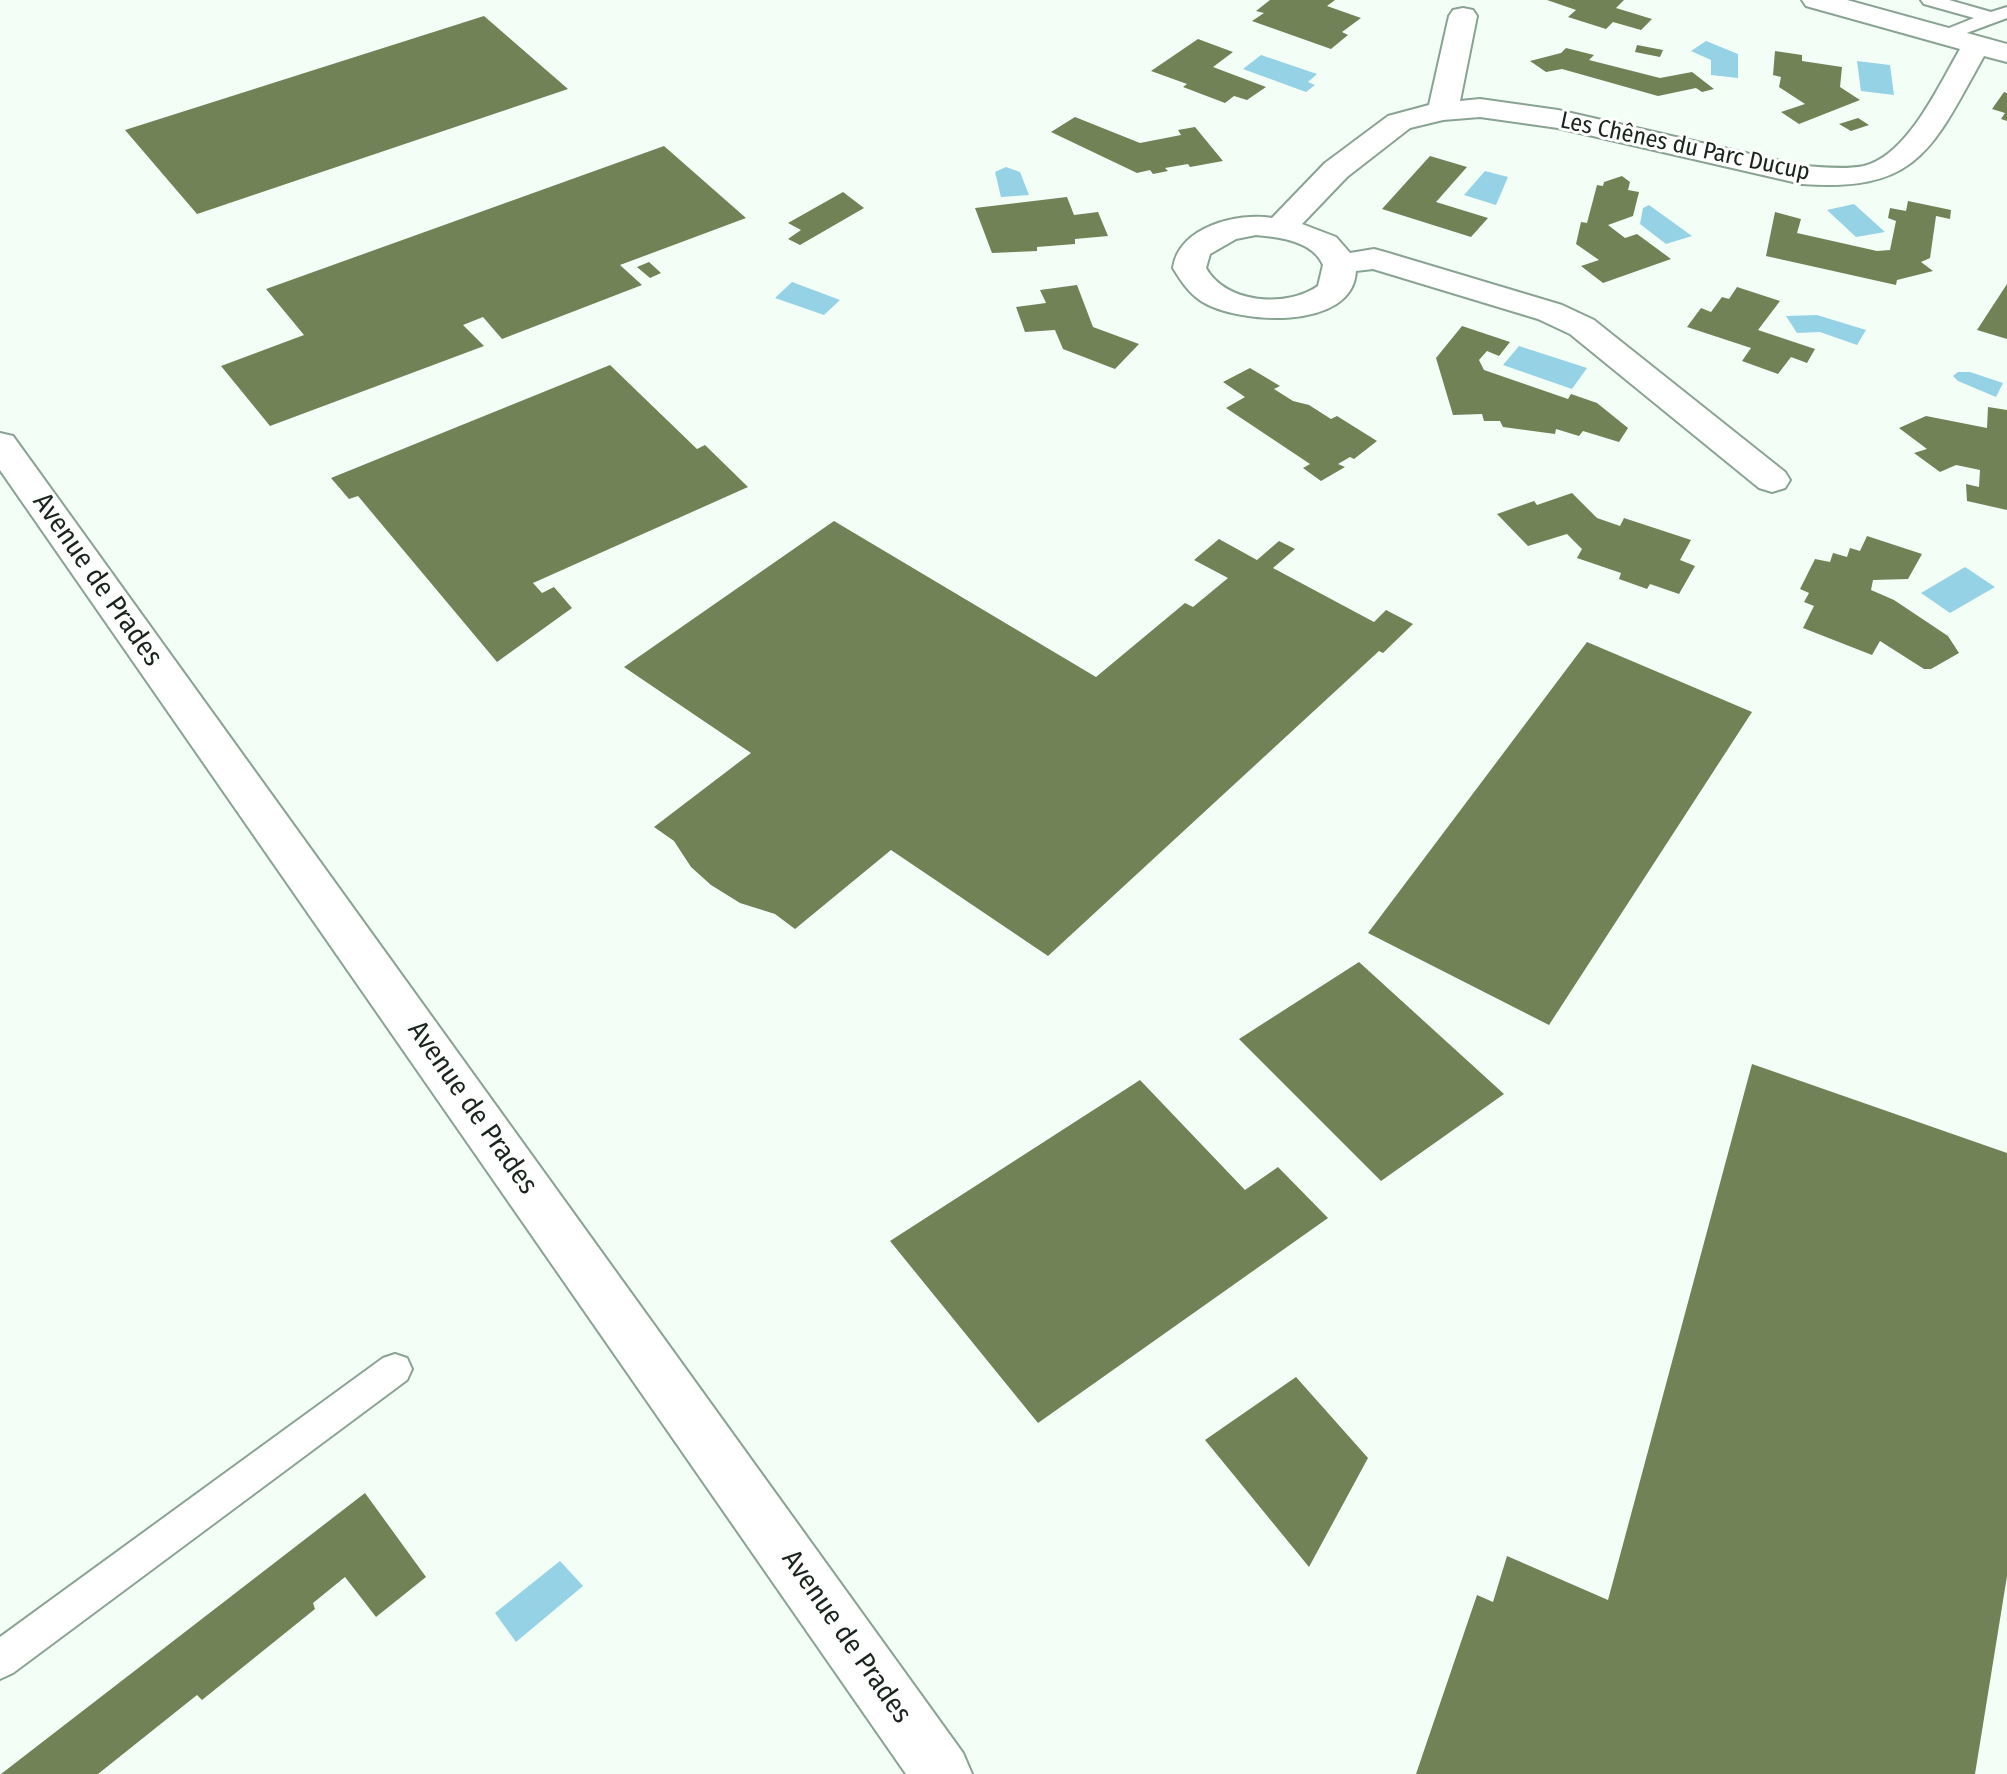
<!DOCTYPE html>
<meta charset="utf-8">
<style>
body{margin:0}
canvas{display:block;background:#f3fef7}
</style>
<canvas width="2007" height="1774"></canvas>
<script>
const ctx = document.querySelector('canvas').getContext('2d');
ctx.lineJoin = 'round';
function fill(path, color) { ctx.fillStyle = color; ctx.fill(path, 'evenodd'); }
function stroke(path, color, width, dash) { ctx.strokeStyle = color; ctx.lineWidth = width; ctx.lineCap = dash ? 'butt' : 'round'; ctx.setLineDash(dash || []); ctx.stroke(path); }
function write(font, color, halo, rows, align = 'center') {
  ctx.font = font + ' "Fira Sans Condensed",sans-serif'; ctx.lineWidth = 6; ctx.setLineDash([]); ctx.textBaseline = 'middle'; ctx.strokeStyle = halo; ctx.fillStyle = color; for (const [text, x, y, turn = 0] of rows) {
    ctx.save(); ctx.translate(x, y); ctx.rotate((+turn || 0) * Math.PI / 180); ctx.textAlign = isNaN(turn) ? turn : align; if (halo) ctx.strokeText(text, 0, 0); ctx.fillText(text, 0, 0); ctx.restore();
  }
}
fill(new Path2D(`
 M 1706,41 L 1738,54 L 1738,78 L 1711,75 L 1711,60 L 1691,51 Z
 M 1261,55 L 1317,74 L 1308,82 L 1315,85 L 1306,92 L 1243,69 Z
 M 1857,61 L 1890,65 L 1894,95 L 1861,91 Z
 M 1006,167 L 1020,172 L 1029,195 L 1001,197 L 995,172 Z
 M 1485,171 L 1508,177 L 1496,205 L 1464,195 Z
 M 1854,204 L 1885,232 L 1856,237 L 1827,210 Z
 M 1649,205 L 1692,236 L 1666,244 L 1640,224 L 1643,208 Z
 M 792,282 L 840,300 L 824,315 L 775,298 Z
 M 1817,315 L 1866,330 L 1857,345 L 1820,332 L 1797,333 L 1786,316 Z
 M 1519,346 L 1587,368 L 1572,389 L 1503,365 Z
 M 1958,372 L 1970,372 L 2003,383 L 1996,397 L 1958,381 L 1953,376 Z
 M 1965,567 L 1995,587 L 1950,613 L 1921,593 Z
 M 560,1561 L 583,1586 L 516,1642 L 495,1613 Z`), '#96d2e5');
fill(new Path2D(`
 M 1270,0 L 1335,0 L 1327,6 L 1361,18 L 1342,32 L 1348,35 L 1331,49 L 1252,21 L 1264,13 L 1256,11 Z
 M 1547,0 L 1624,0 L 1616,8 L 1652,19 L 1641,30 L 1613,22 L 1606,29 L 1568,17 L 1576,10 Z
 M 484,16 L 568,89 L 197,214 L 125,130 Z
 M 1198,39 L 1233,52 L 1213,67 L 1266,87 L 1247,100 L 1234,96 L 1225,103 L 1183,87 L 1187,84 L 1151,71 Z
 M 1637,45 L 1663,50 L 1660,57 L 1635,52 Z
 M 1566,48 L 1594,55 L 1589,60 L 1660,78 L 1692,72 L 1714,89 L 1702,92 L 1696,88 L 1658,96 L 1562,69 L 1546,72 L 1530,61 L 1561,53 Z
 M 1775,51 L 1802,55 L 1802,61 L 1842,67 L 1840,87 L 1860,100 L 1799,124 L 1781,112 L 1805,104 L 1779,87 L 1781,77 L 1773,75 Z
 M 2004,92 L 2007,93 L 2007,121 L 2001,119 L 2005,113 L 1992,109 Z
 M 1075,117 L 1140,143 L 1181,135 L 1178,130 L 1195,127 L 1223,161 L 1190,167 L 1188,164 L 1165,168 L 1168,171 L 1153,174 L 1150,170 L 1137,173 L 1051,132 Z
 M 1858,118 L 1869,125 L 1851,131 L 1839,124 Z
 M 664,146 L 746,218 L 620,265 L 642,285 L 502,339 L 483,317 L 463,325 L 484,346 L 270,426 L 221,366 L 304,335 L 266,289 Z
 M 1430,156 L 1467,167 L 1436,202 L 1488,218 L 1471,237 L 1382,209 Z
 M 1622,176 L 1630,182 L 1628,190 L 1639,192 L 1633,216 L 1608,225 L 1625,238 L 1637,234 L 1671,259 L 1603,283 L 1581,266 L 1599,260 L 1576,244 L 1581,222 L 1587,223 L 1597,185 L 1603,186 L 1604,182 Z
 M 843,192 L 864,208 L 800,245 L 788,239 L 801,230 L 788,223 Z
 M 1067,197 L 1074,215 L 1098,212 L 1108,236 L 1075,239 L 1075,244 L 1037,247 L 1037,251 L 992,253 L 975,208 Z
 M 1908,201 L 1951,210 L 1950,219 L 1936,216 L 1930,258 L 1921,262 L 1933,271 L 1897,280 L 1896,285 L 1766,256 L 1775,212 L 1801,219 L 1797,233 L 1877,251 L 1890,250 L 1896,221 L 1888,218 L 1890,208 L 1906,211 Z
 M 649,262 L 661,273 L 650,278 L 637,267 Z
 M 2007,284 L 2007,339 L 1977,330 Z
 M 1077,285 L 1093,327 L 1139,344 L 1115,369 L 1063,349 L 1055,330 L 1025,332 L 1016,307 L 1046,303 L 1040,290 Z
 M 1737,287 L 1780,301 L 1758,330 L 1815,349 L 1807,363 L 1791,357 L 1778,374 L 1742,361 L 1751,348 L 1687,327 L 1701,308 L 1711,312 L 1722,297 L 1729,299 Z
 M 1462,326 L 1510,342 L 1499,356 L 1487,351 L 1479,360 L 1484,370 L 1568,399 L 1571,394 L 1597,403 L 1628,428 L 1619,442 L 1583,431 L 1579,436 L 1556,429 L 1555,434 L 1503,427 L 1500,421 L 1484,421 L 1482,414 L 1453,415 L 1436,358 Z
 M 610,365 L 697,449 L 705,445 L 748,487 L 533,583 L 542,593 L 554,587 L 572,608 L 497,662 L 358,496 L 349,499 L 331,478 Z
 M 1250,368 L 1280,386 L 1274,389 L 1293,401 L 1309,405 L 1331,419 L 1337,416 L 1377,441 L 1354,459 L 1350,457 L 1338,464 L 1345,467 L 1321,481 L 1303,468 L 1310,464 L 1226,408 L 1245,397 L 1223,382 Z
 M 1988,407 L 2007,410 L 2007,510 L 1967,501 L 1966,484 L 1979,487 L 1980,470 L 1956,465 L 1940,472 L 1914,453 L 1927,449 L 1899,428 L 1926,416 L 1987,428 Z
 M 1572,493 L 1597,518 L 1620,526 L 1624,518 L 1691,540 L 1680,560 L 1695,566 L 1679,594 L 1650,584 L 1647,589 L 1619,579 L 1621,573 L 1577,558 L 1582,549 L 1567,534 L 1528,546 L 1497,514 L 1534,501 L 1537,505 Z
 M 834,521 L 1096,677 L 1185,603 L 1193,607 L 1228,578 L 1194,560 L 1219,539 L 1257,560 L 1279,541 L 1295,549 L 1273,568 L 1374,622 L 1386,610 L 1413,624 L 1383,653 L 1379,651 L 1048,956 L 891,850 L 795,929 L 775,914 L 740,903 L 711,885 L 691,867 L 674,841 L 654,827 L 751,753 L 624,667 Z
 M 1867,536 L 1922,554 L 1908,579 L 1873,580 L 1871,590 L 1894,600 L 1948,636 L 1959,653 L 1931,669 L 1924,669 L 1880,641 L 1872,655 L 1803,628 L 1814,606 L 1804,602 L 1809,593 L 1800,589 L 1815,559 L 1830,562 L 1833,553 L 1847,557 L 1850,548 L 1860,551 Z
 M 1587,642 L 1752,712 L 1549,1025 L 1368,933 Z
 M 1359,962 L 1504,1094 L 1381,1181 L 1239,1039 Z
 M 1752,1064 L 2007,1153 L 2007,1576 L 1975,1774 L 1416,1774 L 1477,1595 L 1493,1602 L 1507,1556 L 1608,1600 Z
 M 1140,1080 L 1245,1190 L 1278,1167 L 1328,1218 L 1038,1423 L 890,1241 Z
 M 1296,1377 L 1368,1458 L 1309,1567 L 1205,1440 Z
 M 365,1493 L 426,1577 L 376,1617 L 345,1577 L 313,1603 L 315,1609 L 202,1700 L 197,1695 L 98,1774 L 1,1774 Z`), '#718256');
const service = new Path2D(`
 M 1921,0 L 1949,0 L 1991,12 L 2007,7 L 2007,18 L 1945,41 L 1936,36 L 1939,32 L 1974,18 L 1924,4 Z
 M 395,1354 L 407,1358 L 412,1369 L 407,1380 L 13,1673 L 0,1679 L 0,1637 L 383,1358 Z`);
const minor = new Path2D(`
 M 1802,0 L 1847,0 L 2007,44 L 2007,62 L 1984,56 C 1933,147 1919,193 1802,184 L 1558,128 L 1480,117 L 1443,120 L 1410,128 L 1347,177 L 1302,224 L 1336,237 L 1350,253 L 1374,249 L 1385,252 L 1562,305 L 1594,320 L 1785,472 L 1790,480 L 1785,488 L 1772,492 L 1759,488 L 1570,334 L 1538,319 L 1373,269 L 1356,271 C 1353,332 1236,324 1201,301 C 1188,292 1181,281 1173,268 C 1178,227 1238,212 1272,218 L 1325,163 L 1388,116 L 1429,105 L 1449,16 L 1453,10 L 1463,8 L 1473,10 L 1477,16 L 1460,101 L 1480,99 L 1558,110 L 1802,166 C 1822,167 1844,170 1864,166 C 1908,155 1939,85 1960,49 L 1806,6 ZM 1256,235 C 1279,237 1313,241 1323,265 L 1318,286 C 1287,308 1226,304 1206,268 L 1210,254 L 1236,239 Z`);
const secondary = new Path2D(`
 M 0,433 L 13,436 L 963,1753 L 972,1774 L 906,1774 L 0,470 Z`);
stroke(service, '#89a392', 4);
stroke(minor, '#89a392', 4);
stroke(secondary, '#89a392', 4);
fill(service, '#fff');
fill(minor, '#fff');
fill(secondary, '#fff');
write('24px', '#1a241d', '#fff', [
 ["Les Chênes du Parc Ducup",1685,147,12]
]);
write('28px', '#1a241d', '#fff', [
 ["Avenue de Prades",97,580,55],
 ["Avenue de Prades",472,1108,55],
 ["Avenue de Prades",846,1637,55]
]);
</script>
